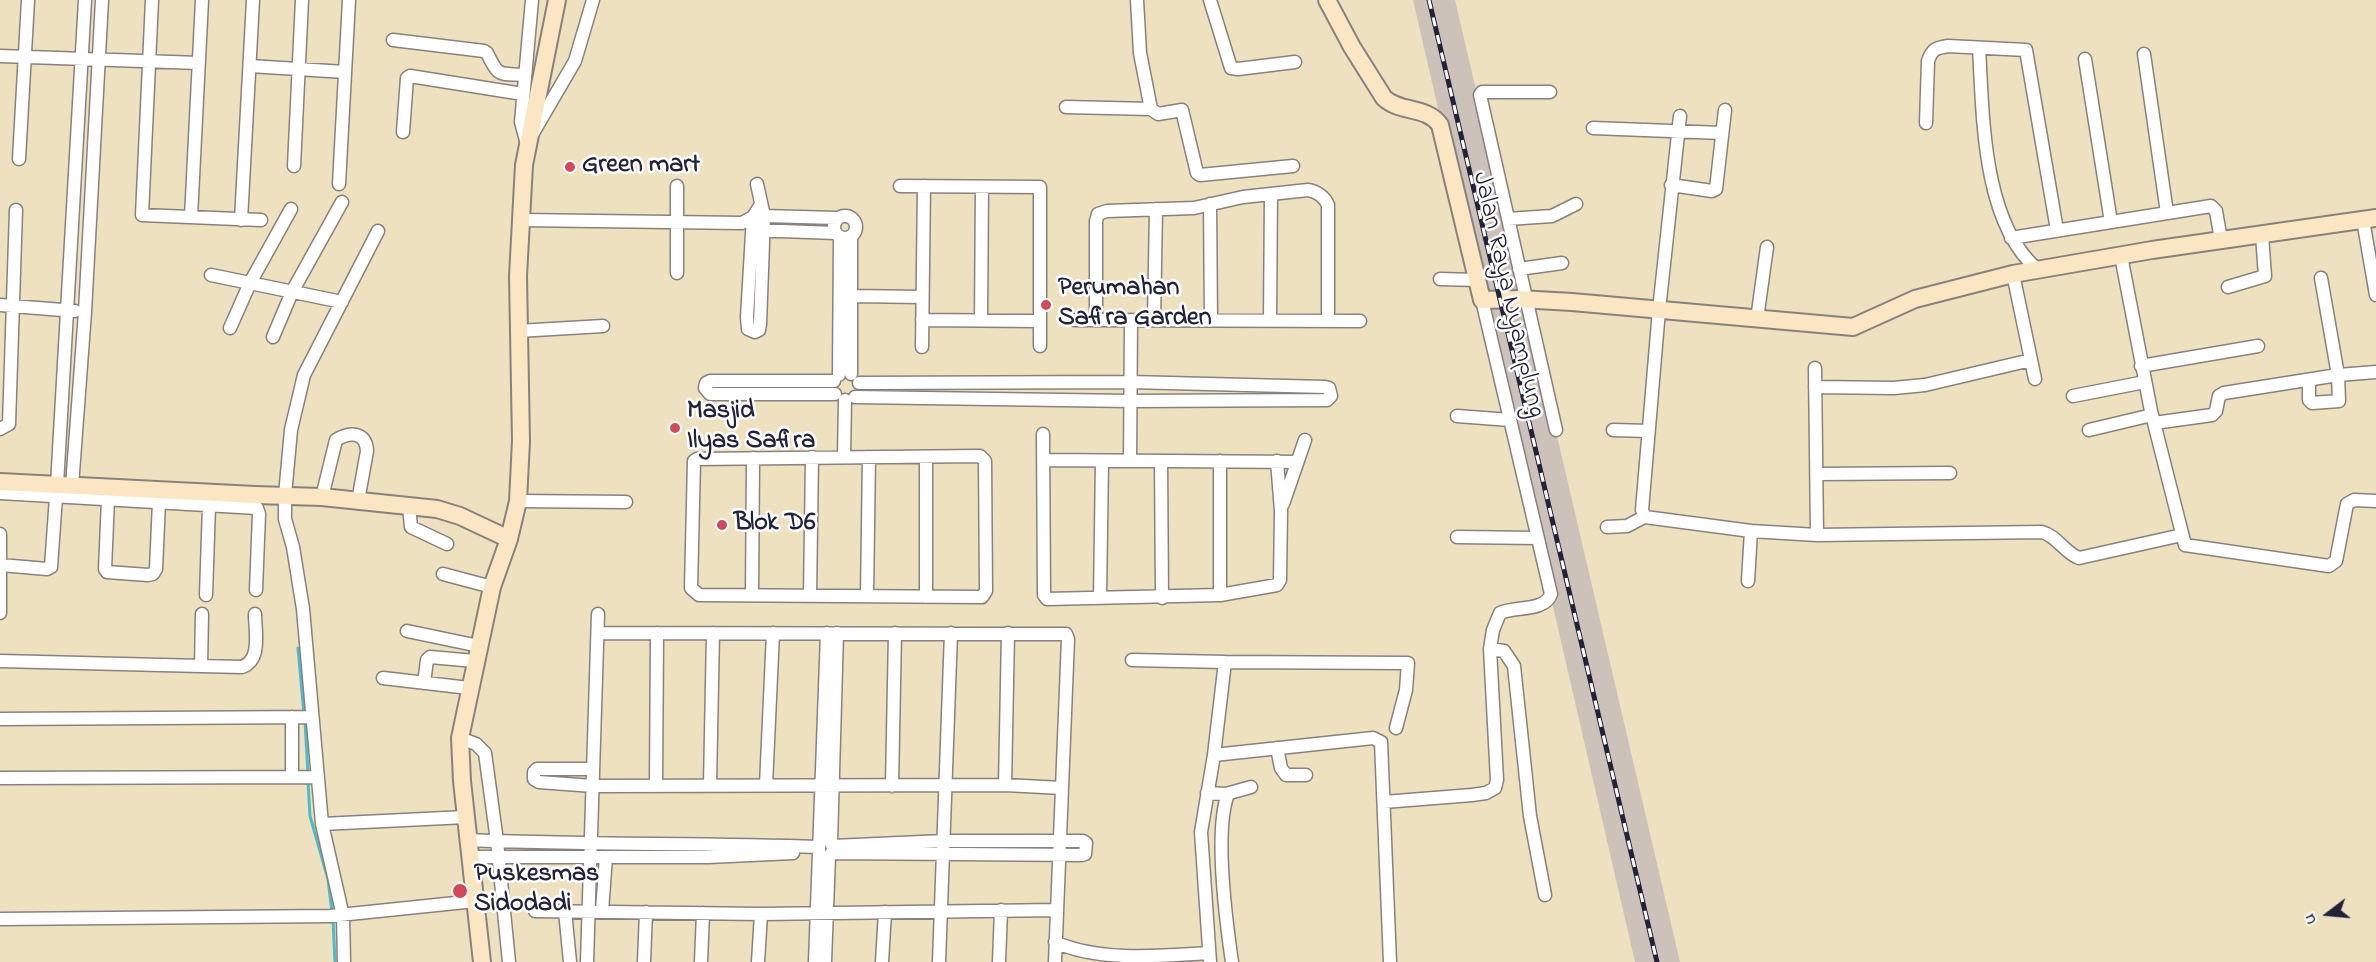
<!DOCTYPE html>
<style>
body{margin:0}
#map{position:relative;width:2376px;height:962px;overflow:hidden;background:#ede1c0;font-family:"Indie Flower",sans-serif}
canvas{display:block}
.north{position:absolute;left:2298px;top:884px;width:60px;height:60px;-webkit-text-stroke:4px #fff;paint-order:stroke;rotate:254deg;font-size:16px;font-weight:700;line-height:24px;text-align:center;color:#22223b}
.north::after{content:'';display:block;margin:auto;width:21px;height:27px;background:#22223b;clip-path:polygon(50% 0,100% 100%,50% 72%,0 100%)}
</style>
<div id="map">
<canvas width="2376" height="962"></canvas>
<div class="north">U</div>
</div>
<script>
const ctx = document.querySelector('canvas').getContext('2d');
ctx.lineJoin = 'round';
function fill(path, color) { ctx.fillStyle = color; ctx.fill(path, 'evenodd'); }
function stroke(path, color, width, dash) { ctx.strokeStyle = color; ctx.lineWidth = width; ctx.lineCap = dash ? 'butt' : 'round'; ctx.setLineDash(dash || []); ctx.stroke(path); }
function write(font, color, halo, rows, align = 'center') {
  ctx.font = font + ' "Indie Flower",sans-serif'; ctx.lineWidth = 5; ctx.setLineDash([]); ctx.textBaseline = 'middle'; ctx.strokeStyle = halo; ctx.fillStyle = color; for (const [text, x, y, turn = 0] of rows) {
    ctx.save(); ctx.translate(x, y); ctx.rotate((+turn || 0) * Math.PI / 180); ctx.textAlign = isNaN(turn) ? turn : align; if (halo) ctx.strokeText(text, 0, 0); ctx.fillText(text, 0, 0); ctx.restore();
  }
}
fill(new Path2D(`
 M 1413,0 L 1455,0 L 1680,962 L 1635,962 Z`), '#ccc2b9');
stroke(new Path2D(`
 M 298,648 L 304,714
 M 305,721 L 308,774
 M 308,781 L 310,816 L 328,879 L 332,912
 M 333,919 L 335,962`), '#4ebaca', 3);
const street = new Path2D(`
 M 152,0 L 142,215 L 261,220
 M 1137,0 L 1140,53 L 1151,109
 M 1210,0 L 1231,68 L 1238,69 L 1295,62
 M 393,40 L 484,51 L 487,53 C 499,78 498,73 525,75
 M 1979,48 C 1983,115 1982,222 2037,269
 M 2144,54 L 2167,213
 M 0,56 L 199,63
 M 2085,59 L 2111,222
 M 250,66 L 345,72
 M 1550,92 L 1482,92 L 1480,95 L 1556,430
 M 1066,107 L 1151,109 L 1158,114 L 1182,110 L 1197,173 L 1200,175 L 1293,166
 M 1680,116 L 1659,310 L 1642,510 L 1645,517 L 1751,531 L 1817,535 L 2042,532 C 2057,536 2065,553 2079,558 L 2182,535
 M 1926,123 L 1928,61 C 1932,49 1936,48 1948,46 L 2026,50 L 2057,230
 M 1593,128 L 1722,133
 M 403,132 L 407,78 L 410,76 L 523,94
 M 533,133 L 575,61 L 593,0
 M 527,144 L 521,122 L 532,0
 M 19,159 L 28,0
 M 294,166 L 302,0
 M 339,184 L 349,0
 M 757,184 L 764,216 L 760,324 L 759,330 L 755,332 L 748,329 L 747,317 L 753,217 L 760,206
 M 1671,185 L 1712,191 L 1716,189 L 1725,110
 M 900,186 L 1040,187 L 1040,346
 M 1210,204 L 1211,320
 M834 227a11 11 0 1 1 22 0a11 11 0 1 1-22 0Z
 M 191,217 L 202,0
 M 1508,219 L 1552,216 L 1576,204
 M 241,220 L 253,0
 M 521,220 L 742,223 L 753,217 L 764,216 L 837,218
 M 2363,220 L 2376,295
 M 755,230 L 835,233
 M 2011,238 L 2211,206 L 2216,211 L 2221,240
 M 2121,256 L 2151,411 L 2185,545 L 2329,566 L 2336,561 L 2347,504 L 2354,500 L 2376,501
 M 1519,269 L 1562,263
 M 677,273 L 677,186
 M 2013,274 L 2035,379
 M 211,275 L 342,302
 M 1440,279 L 1477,280
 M 2228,287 L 2265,276 L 2262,235
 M 853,296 L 922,297
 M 0,305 L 75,311
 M 1757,319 L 1767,247
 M 922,320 L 1039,321
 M 981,320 L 982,187
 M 1074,320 L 1360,321
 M 1096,320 L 1096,221 L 1098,214 L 1107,211 L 1194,208 L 1243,197 L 1308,190 C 1316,191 1325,197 1328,205 L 1328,321
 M 1154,320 L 1156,209
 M 1270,320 L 1271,194
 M 230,328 L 250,283 L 291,209
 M 518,331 L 603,326
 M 273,337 L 292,292 L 342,202
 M 922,347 L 924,186
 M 2141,366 L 2258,346
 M 1815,368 L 1817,535
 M 851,374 L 851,236
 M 839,375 L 840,238
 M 2309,380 L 2309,400 L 2312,403 L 2339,401 L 2338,375 L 2321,278
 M 834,381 L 710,381 L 706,383 L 705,388 L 710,394 L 835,394
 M 1815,387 L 1894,388 L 1925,385 L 2031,360
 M 2073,396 L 2145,382
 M 855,397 L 1130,401 L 1327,400 L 1331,396 L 1329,388 L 1325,387 L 1130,382 L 859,383
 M 1457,416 L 1510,420
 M 2154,423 L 2212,415 L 2216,411 L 2219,396 L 2224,393 L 2338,375 L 2376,372
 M 0,429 L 9,424 L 16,210
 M 1613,430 L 1648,431
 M 2089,430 L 2152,415
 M 1043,434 L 1044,595 L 1047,599 L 1220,595 L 1277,585 L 1280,580 L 1281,511 L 1277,461
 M 980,456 L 985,461 L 986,591 L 982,597 L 699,595 L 691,588 L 694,461 L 697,459 Z
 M 844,457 L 845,400
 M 926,457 L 926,597
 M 1044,460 L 1297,462
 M 1130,461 L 1131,320
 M 1161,461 L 1162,598
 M 1220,461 L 1220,595
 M 1817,474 L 1950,473
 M 57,485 L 85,0
 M 72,486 L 85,312 L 102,0
 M 0,493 L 257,508 L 259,514 L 256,590
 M 322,497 L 336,440 C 350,431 366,432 367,451 L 358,501
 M 108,499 L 105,569 L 107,572 L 148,575 L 153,574 L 156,569 L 159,502
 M 518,501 L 626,502
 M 1283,504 L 1305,440
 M 409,507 L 411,527 L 447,544
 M 1607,527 L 1627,526 L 1644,517
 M 0,534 L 0,613
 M 1457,537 L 1538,538
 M 1,565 L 47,569 L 51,567 L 56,497
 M 443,574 L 492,587
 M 1748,581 L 1751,531
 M 206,595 L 209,506
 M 752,595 L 753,458
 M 810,596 L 812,457
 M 867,596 L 869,457
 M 1100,598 L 1102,461
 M 407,631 L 479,646
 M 598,633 L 1066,634 L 1068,639 L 1055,962
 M 1490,649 L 1504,651 L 1514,666 L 1530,816 L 1545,895
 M 1132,660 L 1225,662
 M 0,661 L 242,667 C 262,660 255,631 255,614
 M 201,666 L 202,614
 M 383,678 L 469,688
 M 424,683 L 427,660 L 430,657 L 475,661
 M 0,719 L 312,717
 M 460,738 L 476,744 L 485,753 L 497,841 L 509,962
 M 1277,748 L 1281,768 L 1286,775 L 1306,775
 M 1214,755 L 1225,662 L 1408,663 L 1406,690 L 1396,728
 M 593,769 L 537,769 L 534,772 L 534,779 L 539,782 L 593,786 L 1005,785 L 1062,788
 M 292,777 L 292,717
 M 0,778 L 318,777
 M 656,785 L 657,633
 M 710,785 L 713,633
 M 766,785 L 773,633
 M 1005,785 L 1008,633
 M 892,786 L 895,633
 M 1207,793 L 1226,794 L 1251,787
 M 1228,794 C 1214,831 1226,921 1232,962
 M 1384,802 L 1472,795 L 1486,793 L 1495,788 L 1497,780 L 1490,649 L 1493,630 L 1500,613 C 1515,606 1545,612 1551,594 L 1482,300
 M 322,824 L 466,817
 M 468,840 C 585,845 701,843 818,847
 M 832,853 L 1082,855 L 1085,854 L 1086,843 L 1083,841 L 944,841 L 833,846
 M 470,857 L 708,857 L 793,853
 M 535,911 L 761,914 L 1057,910
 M 565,911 L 570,962
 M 602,911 L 606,857
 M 0,919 L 330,916 L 475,901
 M 1055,942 C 1099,962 1161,956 1209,953
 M 344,962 L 343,916 L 322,824 L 303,609 L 293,547 L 285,519 L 285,495 L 291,430 L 304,375 L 378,231
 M 587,962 L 598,614
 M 644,962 L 646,912
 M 701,962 L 703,913
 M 758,962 L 761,914
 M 815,962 L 827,633
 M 825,962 L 829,856 L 834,850 L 831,843 L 837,633
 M 882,962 L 885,912
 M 939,962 L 951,633
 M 999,962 L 1001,910
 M 1210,962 L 1201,832 L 1214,755 L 1373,738 L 1381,742 L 1390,962`);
const secondary = new Path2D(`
 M 1327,0 L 1352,47 L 1384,98 C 1400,113 1427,106 1440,125 L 1482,300 L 1519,299 L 1572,302 L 1853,327 L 1915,299 L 2013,274 L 2152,250 L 2376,218
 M 0,482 L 255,495 L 322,497 L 437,509 L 460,516 L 509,539
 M 482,962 L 462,781 L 460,738 L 492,587 L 509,539 L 518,501 L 521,441 L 518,276 L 524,165 L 557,0`);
stroke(street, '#88827e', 15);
stroke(secondary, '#88827e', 20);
stroke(street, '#fff', 12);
stroke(secondary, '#fbe6c4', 16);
const rail = new Path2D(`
 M 1429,0 L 1657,962`);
stroke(rail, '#22223b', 5);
stroke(rail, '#fff', 3, [9]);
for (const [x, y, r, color] of [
 [570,167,6,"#d1495b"],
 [1046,305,6,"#d1495b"],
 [675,428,6,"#d1495b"],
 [722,525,6,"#d1495b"],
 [460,891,8,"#d1495b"]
]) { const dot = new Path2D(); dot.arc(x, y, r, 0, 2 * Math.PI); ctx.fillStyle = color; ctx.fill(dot); stroke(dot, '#fff', 2); }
write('bold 26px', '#22223b', '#fff', [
 ["Green mart",582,167],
 ["Perumahan",1058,290],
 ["Safira Garden",1058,320],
 ["Masjid",687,413],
 ["Ilyas Safira",687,443],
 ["Blok D6",734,525],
 ["Puskesmas",474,876],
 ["Sidodadi",474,906]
], 'left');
write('26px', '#22223b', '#fff', [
 ["Jalan Raya Nyamplung",1507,295,77]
]);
</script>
